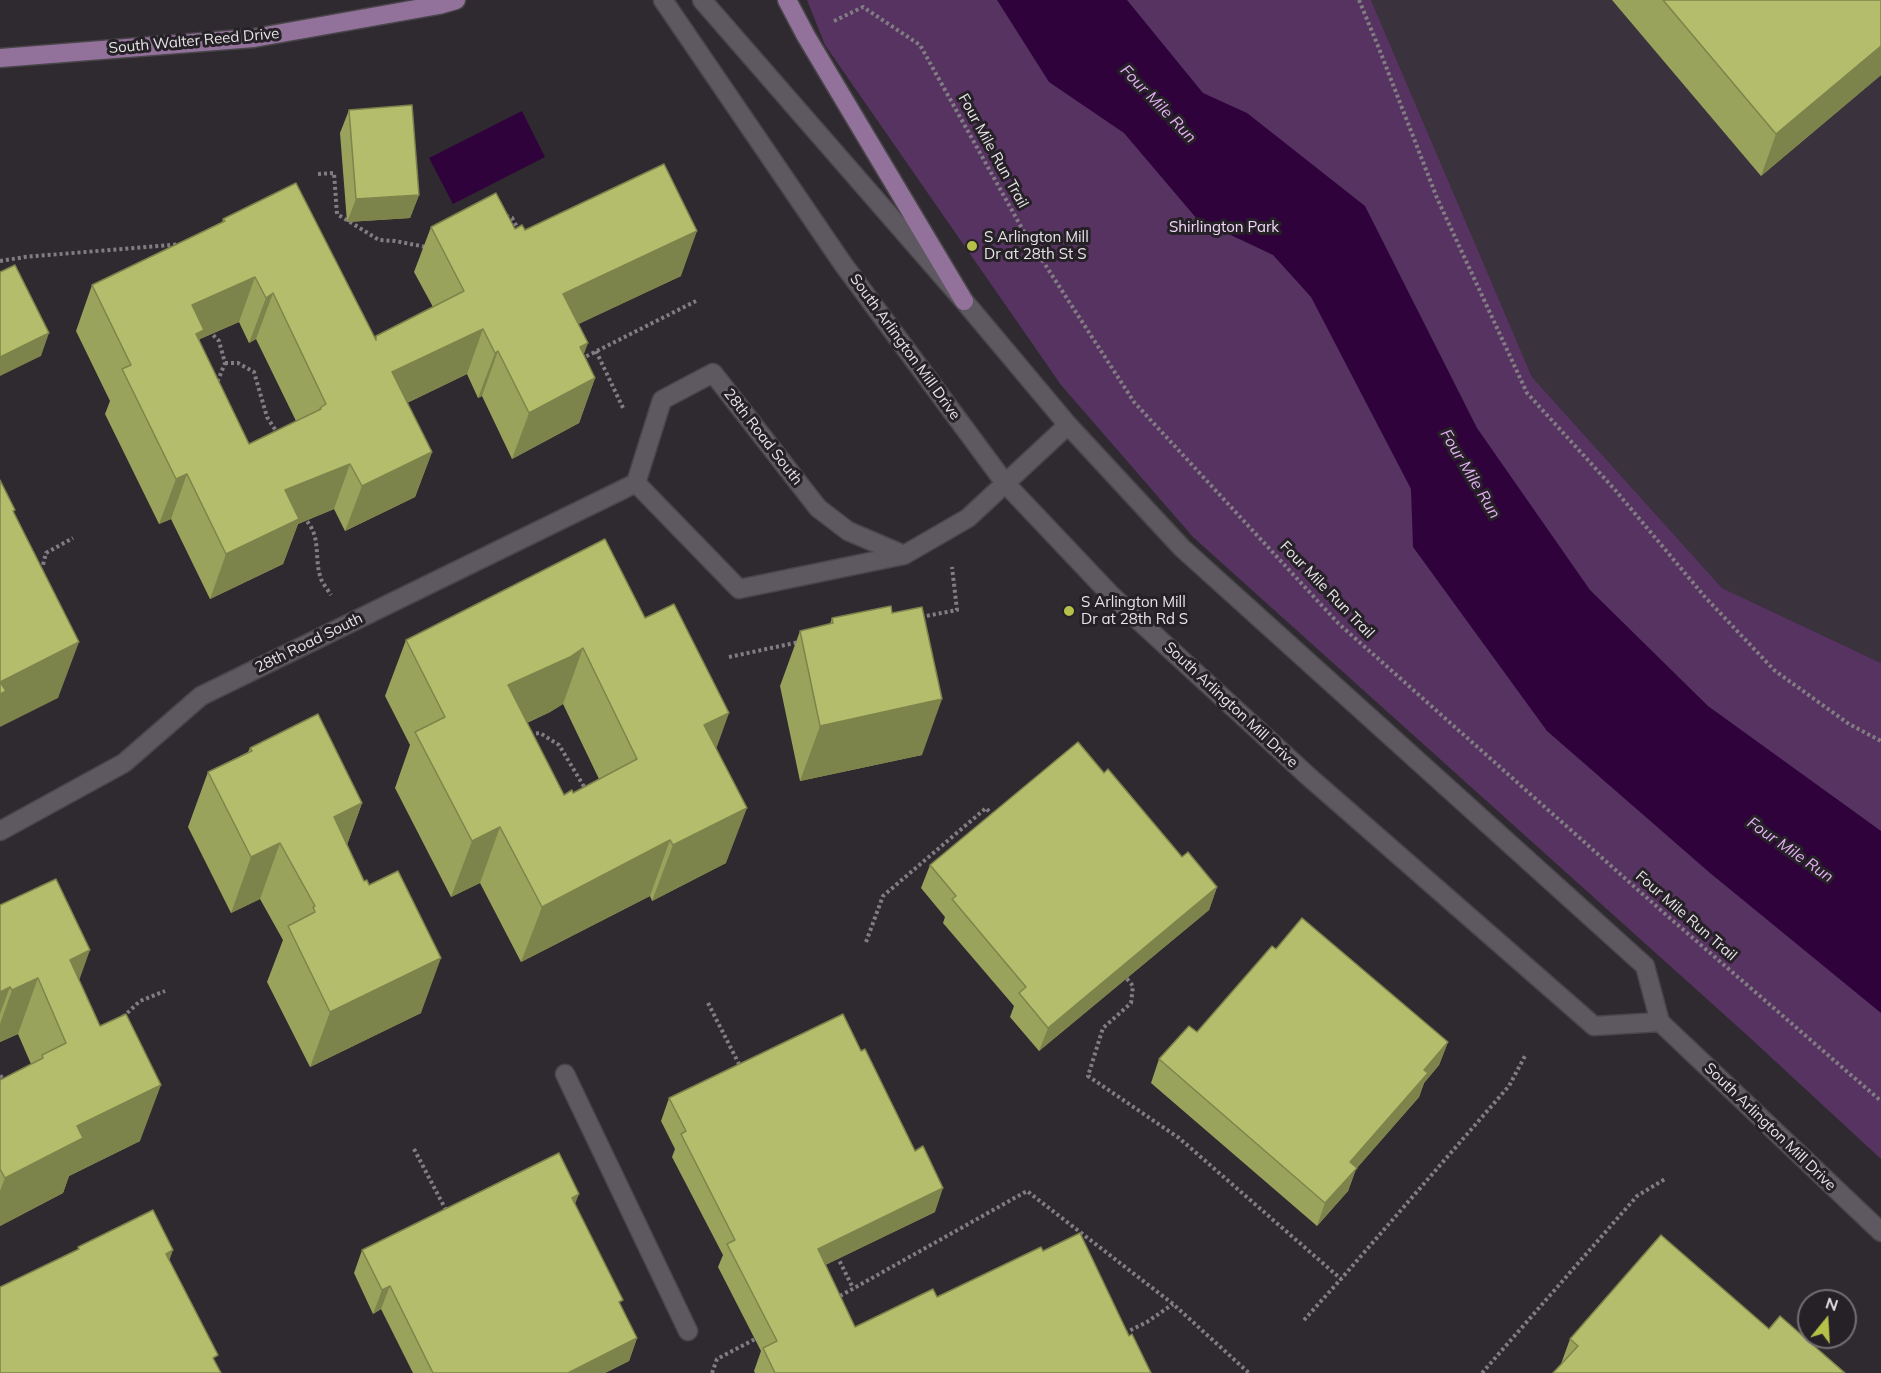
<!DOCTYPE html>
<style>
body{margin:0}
#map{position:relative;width:1881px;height:1373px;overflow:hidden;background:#2f2a30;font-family:Mulish,sans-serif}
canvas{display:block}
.north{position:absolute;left:1797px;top:1289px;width:60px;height:60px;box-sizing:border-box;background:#252126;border:2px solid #726f73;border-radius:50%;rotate:18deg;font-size:16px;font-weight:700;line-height:24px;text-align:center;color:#e6e3e7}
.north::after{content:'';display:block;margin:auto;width:21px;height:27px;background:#b6c149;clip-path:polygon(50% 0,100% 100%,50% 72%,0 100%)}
</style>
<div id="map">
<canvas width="1881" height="1373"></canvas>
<div class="north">N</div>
</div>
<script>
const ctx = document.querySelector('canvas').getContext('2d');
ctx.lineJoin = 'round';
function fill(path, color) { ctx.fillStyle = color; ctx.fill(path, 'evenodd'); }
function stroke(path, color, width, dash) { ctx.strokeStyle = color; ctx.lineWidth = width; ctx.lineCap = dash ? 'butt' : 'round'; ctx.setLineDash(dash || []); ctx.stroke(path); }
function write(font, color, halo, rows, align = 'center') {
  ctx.font = font + ' Mulish,sans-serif'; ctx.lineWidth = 6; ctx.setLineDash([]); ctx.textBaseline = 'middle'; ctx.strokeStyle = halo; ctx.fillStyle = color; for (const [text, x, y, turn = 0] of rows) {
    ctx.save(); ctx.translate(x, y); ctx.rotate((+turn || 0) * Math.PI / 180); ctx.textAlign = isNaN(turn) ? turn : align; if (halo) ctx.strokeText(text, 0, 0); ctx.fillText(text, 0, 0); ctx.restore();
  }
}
fill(new Path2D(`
 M 1371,0 L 1881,0 L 1881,663 L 1722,588 L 1532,377 Z`), '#3a333d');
fill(new Path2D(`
 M 807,0 L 1371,0 L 1532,377 L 1722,588 L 1881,663 L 1881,1159 L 1748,1036 L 1193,537 L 1061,385 L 825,45 Z`), '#563361');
fill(new Path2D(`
 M 997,0 L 1127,0 L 1203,93 L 1247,113 L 1365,206 L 1477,428 L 1590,590 L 1708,706 L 1881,831 L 1881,1013 L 1710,873 L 1547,731 L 1413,547 L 1411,489 L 1311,297 L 1273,255 L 1197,219 L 1124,133 L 1049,82 Z
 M 522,111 L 545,157 L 453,204 L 429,158 Z`), '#30023c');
const minor = new Path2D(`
 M 663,0 L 843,264 L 1005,483 L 1111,595 L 1308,776 L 1594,1026 L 1660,1022
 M 702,0 L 964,301 L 1068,425 L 1182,548 L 1645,966 L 1660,1022 L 1881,1232
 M 636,483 L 739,589 L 904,555 L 968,518 L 1068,425
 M 0,831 L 124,763 L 201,696 L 636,483 L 662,400 L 713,373 L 818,508 L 848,531 L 904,555
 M 565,1074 L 688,1331`);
const major = new Path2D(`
 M 787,0 L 806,36 L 964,301
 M 0,58 L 254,38 L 439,5 L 456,0`);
stroke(minor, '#49454a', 21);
stroke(major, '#49454a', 21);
stroke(new Path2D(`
 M 1359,0 L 1378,46 L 1437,198 L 1527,393 L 1616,491 L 1705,597 L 1774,670 L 1849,724 L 1881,741
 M 834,21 L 863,7 L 920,45 L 1024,232 L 1134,402 L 1338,623 L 1664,913 L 1881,1101
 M 318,174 L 334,173 L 337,214 L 379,240 L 395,241 L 426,247
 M 506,216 L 512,218 L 520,232
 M 0,261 L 25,257 L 181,244
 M 209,331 L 219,341 L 225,363 L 217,383
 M 596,351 L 624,410
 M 582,356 L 583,358 L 696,301
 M 225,363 L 238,363 L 254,372 L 267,417 L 278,434
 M 303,517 C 323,536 313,556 321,579 C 323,584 328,590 331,595
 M 39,569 L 43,565 L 46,553 L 73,538
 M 921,617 L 957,610 L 952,567
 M 729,657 L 799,642
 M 530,734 L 540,733 L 559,745 L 586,790
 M 866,942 L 883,896 L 986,808 L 993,816
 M 1123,974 L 1133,986 L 1131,1003 L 1103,1028 L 1088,1076 L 1179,1138 L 1341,1279 L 1509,1086 L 1525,1056
 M 708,1003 L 741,1068
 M 123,1017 L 140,1001 L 165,991
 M 0,1076 L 7,1080
 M 414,1149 L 447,1212
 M 837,1256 L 853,1288
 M 840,1296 L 1027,1191 L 1173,1304 L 1249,1373
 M 1304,1320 L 1341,1279
 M 1125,1333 L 1147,1322 L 1173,1304
 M 712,1373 L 717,1359 L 759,1337
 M 1482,1373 L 1637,1196 L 1665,1179`), '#827d83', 4, [3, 3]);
stroke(minor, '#5e5960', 18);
stroke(major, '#92729b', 18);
fill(new Path2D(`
 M 1612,0 L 1881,0 L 1881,75 L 1761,176 Z
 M 349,110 L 419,195 L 410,218 L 347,222 L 340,133 Z
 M 223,219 L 375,338 L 376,336 L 433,307 L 414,272 L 431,227 L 515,229 L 525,230 L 681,276 L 578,324 L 584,355 L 595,378 L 579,423 L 512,459 L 482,396 L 478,398 L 467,374 L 407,403 L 432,452 L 415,497 L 345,531 L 334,509 L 298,524 L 283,564 L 210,599 L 171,519 L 159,524 L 105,414 L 110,401 L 76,331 L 92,285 L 222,222 ZM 239,322 L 249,343 L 256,339 L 296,421 L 249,444 L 199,342 L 200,339 Z
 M 645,618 L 726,863 L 652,901 L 650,896 L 521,962 L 480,883 L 451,897 L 395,788 L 410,745 L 385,696 L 406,640 ZM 563,704 L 599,779 L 573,793 L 564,795 L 527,723 L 550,712 Z
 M 832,618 L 922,755 L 800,781 L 780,686 L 800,631 L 830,624 Z
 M 250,748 L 362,803 L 347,845 L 421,1013 L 310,1067 L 267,982 L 283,940 L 260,899 L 231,913 L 188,827 L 208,772 L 248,752 Z
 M 1104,773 L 1182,857 L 1217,887 L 1209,910 L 1039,1051 L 1010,1017 L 1014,1006 L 943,923 L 945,917 L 921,888 L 930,865 Z
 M 0,905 L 79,980 L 140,1141 L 69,1176 L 63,1193 L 0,1226 L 0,1080 L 31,1064 L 18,1034 L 0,1042 Z
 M 1276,949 L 1448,1042 L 1439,1065 L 1424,1083 L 1419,1097 L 1356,1169 L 1348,1191 L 1317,1226 L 1151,1083 L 1159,1059 L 1197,1032 Z
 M 669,1098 L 935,1212 L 825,1265 L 855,1327 L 937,1297 L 1043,1251 L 1129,1336 L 1151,1373 L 755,1373 L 754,1371 L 761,1351 L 718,1267 L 723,1255 L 672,1157 L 675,1149 L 661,1121 Z
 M 575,1204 L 621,1306 L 637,1338 L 629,1361 L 605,1373 L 413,1373 L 381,1309 L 373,1314 L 354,1273 L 362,1250 Z
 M 1769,1329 L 1561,1364 L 1570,1339 Z`), '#9aa35c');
fill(new Path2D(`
 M 1881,46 L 1881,75 L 1761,176 L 1776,134 Z
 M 419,195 L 410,218 L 347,222 L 356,199 Z
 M 697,231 L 681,276 L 547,339 L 563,294 Z
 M 255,277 L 239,322 L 200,339 L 187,375 L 192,305 Z
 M 273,293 L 256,339 L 249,343 L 266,298 Z
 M 483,329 L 467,374 L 376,418 L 392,372 Z
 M 49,333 L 41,356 L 0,376 L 0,357 Z
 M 588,343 L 571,389 L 580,347 Z
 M 498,351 L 482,396 L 478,398 L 495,353 Z
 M 595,378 L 579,423 L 512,459 L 529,413 Z
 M 432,452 L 415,497 L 345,531 L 362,486 Z
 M 350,464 L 334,509 L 298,524 L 283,564 L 210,599 L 226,554 L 285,490 Z
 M 187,474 L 171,519 L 159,524 L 176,479 Z
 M 79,642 L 58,698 L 0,727 L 0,682 Z
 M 583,648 L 563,704 L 550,712 L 488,741 L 508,685 Z
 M 942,699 L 922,755 L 800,781 L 820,726 Z
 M 729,713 L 709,769 L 704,725 Z
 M 362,803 L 342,858 L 334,817 Z
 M 747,808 L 726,863 L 652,901 L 673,845 Z
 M 500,827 L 480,883 L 451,897 L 472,841 Z
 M 670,840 L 650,896 L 521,962 L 542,907 Z
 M 280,843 L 260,899 L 231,913 L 251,857 Z
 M 1217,887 L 1209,910 L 1039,1051 L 1048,1028 Z
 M 90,950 L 70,1006 L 70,960 Z
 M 441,958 L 421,1013 L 310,1067 L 330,1012 Z
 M 38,978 L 18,1034 L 0,1042 L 0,1024 L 12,990 Z
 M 10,987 L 0,1014 L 0,992 Z
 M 1448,1042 L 1439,1065 L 1424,1083 L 1419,1097 L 1356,1169 L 1348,1191 L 1317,1226 L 1325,1203 L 1350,1162 L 1424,1070 Z
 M 161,1085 L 140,1141 L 69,1176 L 63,1193 L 0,1226 L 0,1191 L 5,1178 L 77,1126 Z
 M 943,1188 L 935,1212 L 809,1273 L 818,1249 Z
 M 579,1194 L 570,1217 L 572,1198 Z
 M 173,1250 L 165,1273 L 166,1254 Z
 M 390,1286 L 381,1309 L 373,1314 L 382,1290 Z
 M 637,1338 L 629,1361 L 605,1373 L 568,1373 Z`), '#7d844b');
const building = new Path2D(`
 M 1663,0 L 1881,0 L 1881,46 L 1776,134 Z
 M 412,105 L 419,195 L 356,199 L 349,110 Z
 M 664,164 L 697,231 L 563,294 L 588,343 L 580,347 L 595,378 L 529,413 L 498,351 L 495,353 L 483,329 L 392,372 L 432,452 L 362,486 L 350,464 L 285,490 L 299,519 L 226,554 L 187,474 L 176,479 L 122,369 L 131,365 L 92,285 L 225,221 L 223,219 L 296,183 L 376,340 L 376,336 L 464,291 L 431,227 L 496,193 L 515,229 L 522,225 L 525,230 ZM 255,277 L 266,298 L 273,293 L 326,404 L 320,408 L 321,409 L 249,444 L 196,334 L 204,330 L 192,305 Z
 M 15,265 L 49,333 L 0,357 L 0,272 Z
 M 0,480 L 15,510 L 13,511 L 79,642 L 0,682 Z
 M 605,539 L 645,618 L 674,604 L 729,713 L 704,725 L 747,808 L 673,845 L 670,840 L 542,907 L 500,827 L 472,841 L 415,732 L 445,717 L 406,640 ZM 583,648 L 637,759 L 573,793 L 572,790 L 564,795 L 508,685 L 570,657 Z
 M 891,606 L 892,613 L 922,607 L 942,699 L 820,726 L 800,631 L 833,623 L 832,618 Z
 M 0,682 L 6,691 L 0,694 Z
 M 318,714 L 362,803 L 334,817 L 364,881 L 367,880 L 369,885 L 398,871 L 441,958 L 330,1012 L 288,926 L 315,912 L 313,907 L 315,906 L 280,843 L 251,857 L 208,772 L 252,751 L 250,748 Z
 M 1078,742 L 1104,773 L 1108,769 L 1182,857 L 1188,852 L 1217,887 L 1048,1028 L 1019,993 L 1026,987 L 952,899 L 956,896 L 930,865 Z
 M 56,879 L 90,950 L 70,960 L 100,1026 L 126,1014 L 161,1085 L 77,1126 L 83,1138 L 5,1178 L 0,1169 L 0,1080 L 43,1058 L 42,1055 L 66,1043 L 38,978 L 12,990 L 10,987 L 0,992 L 0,905 Z
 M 1302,918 L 1448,1042 L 1424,1070 L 1428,1073 L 1350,1162 L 1357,1168 L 1325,1203 L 1159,1059 L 1189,1026 L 1197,1032 L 1272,946 L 1276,949 Z
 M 843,1014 L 861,1051 L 865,1049 L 915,1151 L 923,1146 L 943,1188 L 818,1249 L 855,1327 L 933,1289 L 937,1297 L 1041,1247 L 1043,1251 L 1080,1233 L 1129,1336 L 1132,1334 L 1151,1373 L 775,1373 L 763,1348 L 777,1341 L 727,1244 L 735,1240 L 681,1134 L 686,1131 L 669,1098 Z
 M 559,1153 L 579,1194 L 572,1198 L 623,1300 L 619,1302 L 637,1338 L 568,1373 L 433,1373 L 390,1286 L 382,1290 L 362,1250 Z
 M 153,1210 L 173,1250 L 166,1254 L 218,1355 L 213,1358 L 221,1373 L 0,1373 L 0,1287 L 79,1249 L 78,1247 Z
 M 1661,1235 L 1769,1329 L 1780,1316 L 1845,1373 L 1553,1373 L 1578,1346 L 1570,1339 Z`);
fill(building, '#b3bd6b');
stroke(building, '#7d844b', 1.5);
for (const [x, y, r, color] of [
 [972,246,6,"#b6c149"],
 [1069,611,6,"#b6c149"]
]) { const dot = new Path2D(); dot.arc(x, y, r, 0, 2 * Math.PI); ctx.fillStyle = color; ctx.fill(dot); stroke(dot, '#252126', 2); }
write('15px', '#e6e3e7', '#252126', [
 ["South Walter Reed Drive",194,41,-5],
 ["Four Mile Run Trail",993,151,61],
 ["South Arlington Mill Drive",905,347,54],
 ["28th Road South",763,437,52],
 ["Four Mile Run Trail",1327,590,46],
 ["28th Road South",309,643,-26],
 ["South Arlington Mill Drive",1231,705,43],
 ["Four Mile Run Trail",1686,916,41],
 ["South Arlington Mill Drive",1770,1127,44]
]);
write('15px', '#f3d8fb', '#252126', [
 ["Shirlington Park",1224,227]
]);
write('15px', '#e6e3e7', '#252126', [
 ["S Arlington Mill",984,237],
 ["Dr at 28th St S",984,254],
 ["S Arlington Mill",1081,602],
 ["Dr at 28th Rd S",1081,619]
], 'left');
write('italic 16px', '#e5b0f5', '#252126', [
 ["Four Mile Run",1158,104,46],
 ["Four Mile Run",1470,474,59],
 ["Four Mile Run",1790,850,35]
]);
</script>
